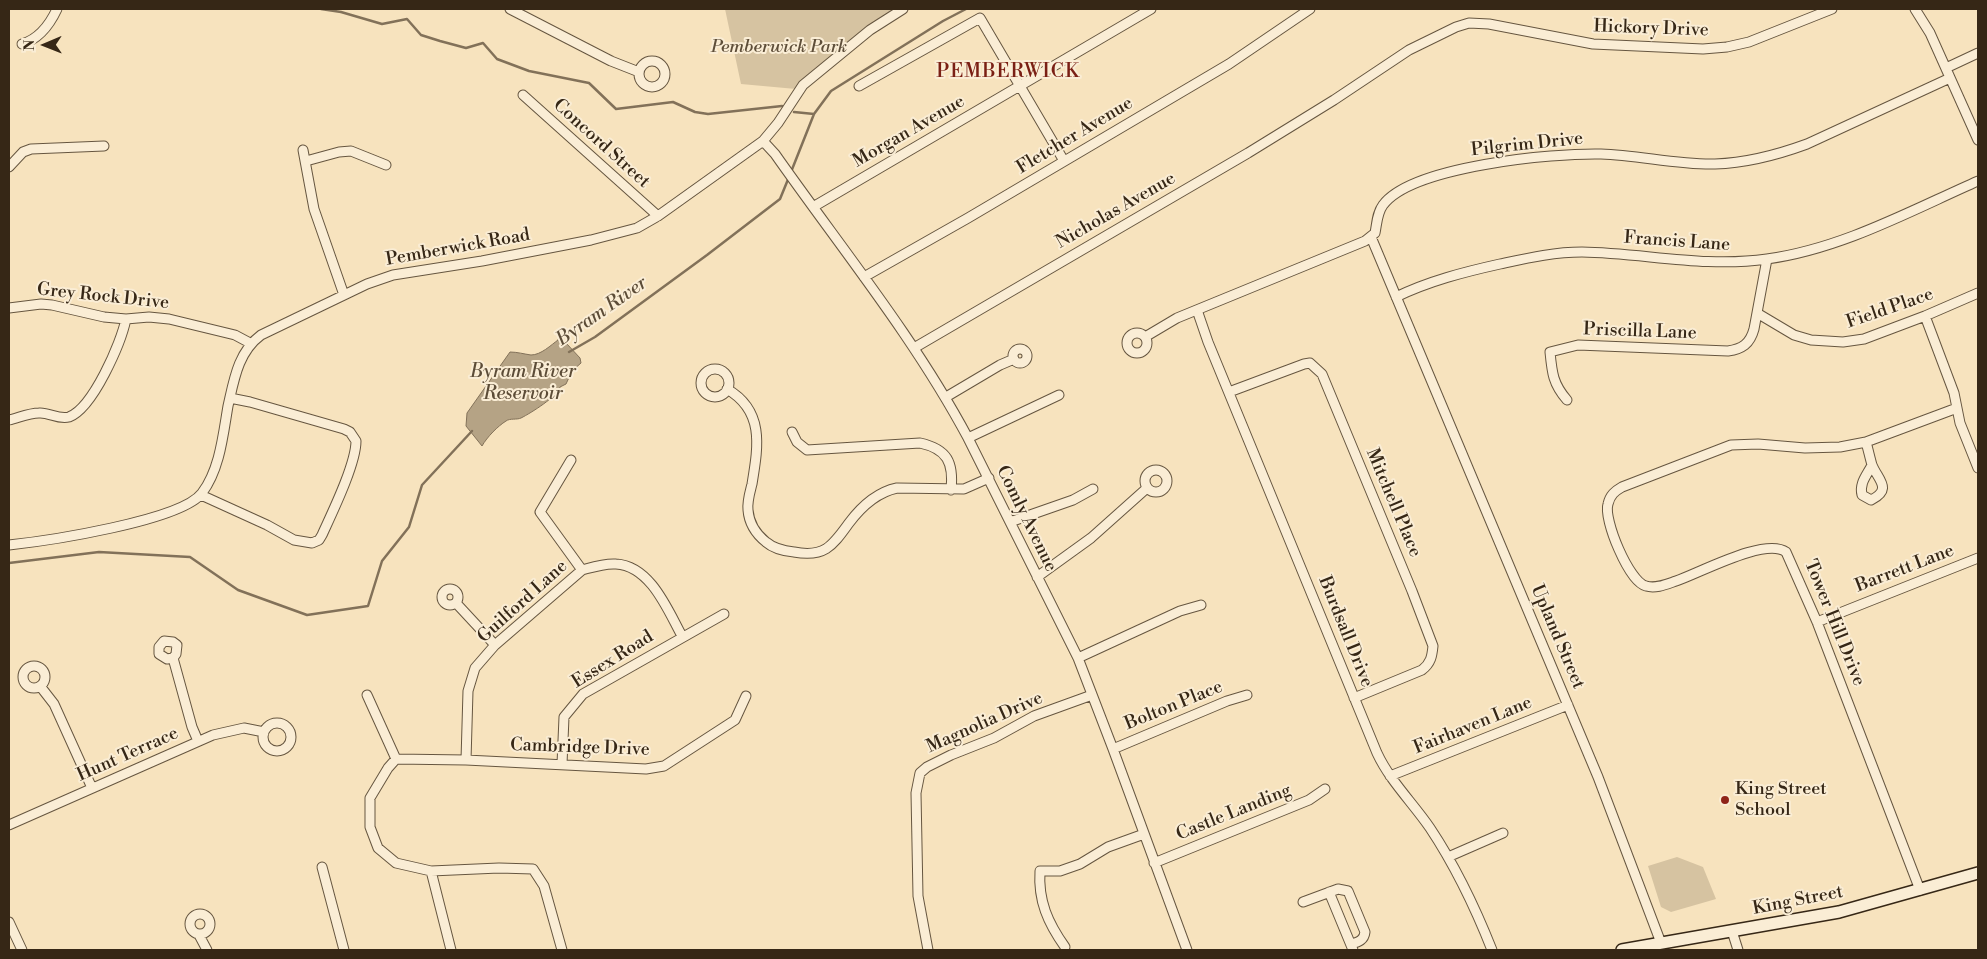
<!DOCTYPE html>
<style>
body{margin:0}
#map{position:relative;width:1987px;height:959px;overflow:hidden;background:#f7e3be;font-family:"Libre Bodoni",serif}
canvas{display:block}
.frame{position:absolute;inset:0;border:10px solid #362716;pointer-events:none}
.north{position:absolute;left:20px;top:20px;width:50px;height:50px;-webkit-text-stroke:4px #faedd5;paint-order:stroke;rotate:269deg;font-size:14px;font-weight:700;line-height:20px;text-align:center;color:#362716}
.north::after{content:'';display:block;margin:auto;width:18px;height:22px;background:#362716;clip-path:polygon(50% 0,100% 100%,50% 72%,0 100%)}
</style>
<div id="map">
<canvas width="1987" height="959"></canvas>
<div class="frame"></div>
<div class="north">N</div>
</div>
<script>
const ctx = document.querySelector('canvas').getContext('2d');
ctx.lineJoin = 'round';
function fill(path, color) { ctx.fillStyle = color; ctx.fill(path, 'evenodd'); }
function stroke(path, color, width, dash) { ctx.strokeStyle = color; ctx.lineWidth = width; ctx.lineCap = dash ? 'butt' : 'round'; ctx.setLineDash(dash || []); ctx.stroke(path); }
function write(font, color, halo, rows, align = 'center') {
  ctx.font = font + ' "Libre Bodoni",serif'; ctx.lineWidth = 4; ctx.setLineDash([]); ctx.textBaseline = 'middle'; ctx.strokeStyle = halo; ctx.fillStyle = color; for (const [text, x, y, turn = 0] of rows) {
    ctx.save(); ctx.translate(x, y); ctx.rotate((+turn || 0) * Math.PI / 180); ctx.textAlign = isNaN(turn) ? turn : align; if (halo) ctx.strokeText(text, 0, 0); ctx.fillText(text, 0, 0); ctx.restore();
  }
}
fill(new Path2D(`
 M 725,9 L 896,9 C 864,25 821,63 796,89 L 741,84 Z
 M 1677,857 L 1703,867 L 1716,899 L 1671,912 L 1661,907 L 1648,866 Z`), '#d6c3a1');
const water = new Path2D(`
 M 558,340 L 563,347 L 567,344 L 580,358 L 581,363 L 572,371 L 566,384 L 560,387 C 558,396 531,413 521,418 C 517,420 510,418 506,421 C 498,426 487,437 482,446 L 466,426 L 467,413 L 510,352 C 517,352 524,354 531,355 C 541,355 551,345 558,340 Z`);
fill(water, '#b5a385');
stroke(water, '#827159', 1);
stroke(new Path2D(`
 M 321,9 L 341,12 L 382,24 L 407,19 L 421,35 L 440,41 L 466,48 L 483,43 L 497,59 L 529,71 L 589,83 L 616,109 L 673,102 L 695,112 L 708,114 L 782,106
 M 794,112 L 814,114
 M 791,172 L 814,114 L 831,91 L 943,21 L 966,9
 M 569,352 L 595,337 L 707,255 L 780,199 L 789,177
 M 9,563 L 99,552 L 190,557 L 238,590 L 307,615 L 368,606 L 382,561 L 409,527 L 422,485 L 472,431`), '#827159', 2.5);
const street = new Path2D(`
 M 510,9 L 611,61 L 639,72
 M 1915,9 L 1930,33 L 1978,140
 M 22,44 C 39,39 50,24 57,9
 M639 74a13 13 0 1 1 26 0a13 13 0 1 1-26 0Z
 M 1946,68 L 1978,53
 M 859,86 L 980,18 L 1064,161
 M 523,95 L 658,216
 M 763,141 L 775,154 C 841,248 914,337 968,438 L 1078,658 L 1113,749 L 1187,950
 M 303,150 L 314,209 L 344,295
 M 306,161 L 339,152 L 351,151 L 386,165
 M 9,167 L 23,152 L 31,149 L 104,146
 M 813,207 L 1151,9
 M 1371,237 L 1598,777 L 1661,943
 M 864,277 L 968,218 L 1229,64 L 1310,9
 M 1396,297 C 1429,281 1464,272 1500,264 C 1528,258 1554,252 1582,252 C 1644,253 1704,268 1767,259 C 1841,249 1910,211 1978,181
 M 9,308 L 41,304 L 52,305 L 104,317 L 126,319 L 149,317 L 169,319 L 235,335 L 250,343
 M 1197,310 L 1208,342 L 1377,753 C 1390,781 1413,803 1430,828 C 1456,867 1475,907 1492,950
 M 1757,313 L 1794,335 L 1811,340 L 1843,342 L 1864,339 L 1925,316 L 1978,293
 M 1925,316 L 1954,393 L 1960,423 L 1978,468
 M1127 343a10 10 0 1 1 20 0a10 10 0 1 1-20 0Z
 M 1145,337 L 1177,318 L 1365,241 L 1375,233 C 1377,223 1377,213 1383,205 C 1412,166 1553,153 1601,154 C 1639,155 1677,165 1715,164 C 1747,163 1777,155 1807,144 L 1950,78
 M 914,348 L 1248,153 L 1334,100 L 1409,50 L 1456,27 L 1469,23 L 1489,24 L 1593,44 L 1703,49 L 1727,47 L 1749,42 L 1832,9
 M1013 356a7 7 0 1 1 14 0a7 7 0 1 1-14 0Z
 M701 383a14 14 0 1 1 28 0a14 14 0 1 1-28 0Z
 M 727,389 C 765,411 758,447 752,484 C 750,492 747,501 748,510 C 749,523 756,534 766,542 C 774,549 784,551 794,552 C 825,558 833,545 849,523 C 861,507 878,492 897,488 L 964,489 L 989,478
 M 1229,392 L 1304,364 L 1310,363 L 1322,374 L 1412,591 L 1433,646 C 1432,656 1431,663 1422,670 L 1354,698
 M 946,397 L 1000,365 L 1014,359
 M 1567,400 C 1553,384 1552,373 1550,352 L 1578,345 L 1728,351 C 1742,349 1750,344 1754,329 L 1767,259
 M 9,420 C 18,418 29,413 39,413 C 49,412 58,420 69,417 C 93,408 121,343 126,319
 M 792,432 L 797,442 L 807,450 L 920,443 C 947,449 954,462 951,490
 M 968,438 L 1059,395
 M 1866,442 C 1868,449 1870,458 1872,465 C 1878,480 1893,489 1871,500 L 1862,495 C 1859,483 1867,475 1872,465
 M 571,460 L 540,512 L 582,570
 M1145 481a11 11 0 1 1 22 0a11 11 0 1 1-22 0Z
 M 201,495 L 267,525 L 294,540 L 312,543 L 319,540 L 322,535 C 332,513 356,464 356,441 L 350,432 L 344,429 L 250,402 L 230,398
 M 1010,522 L 1073,500 L 1093,489
 M 9,545 C 46,541 181,521 202,493 C 220,469 223,435 228,406 C 234,380 238,352 261,335 L 367,284 L 393,275 L 482,261 L 591,240 L 637,228 L 658,216 L 763,141 L 778,123 L 803,85 L 870,30 L 903,9
 M 1037,577 L 1091,538 L 1147,488
 M442 597a8 8 0 1 1 16 0a8 8 0 1 1-16 0Z
 M 456,603 L 495,645
 M 1817,622 L 1978,558
 M 173,658 L 167,659 L 159,654 L 159,647 L 164,641 L 173,642 L 177,645 L 176,654 L 173,658 L 192,727 L 198,741
 M 1078,658 L 1180,611 L 1201,605
 M23 677a11 11 0 1 1 22 0a11 11 0 1 1-22 0Z
 M 40,686 L 54,704 L 92,788
 M 367,695 L 396,759
 M263 737a14 14 0 1 1 28 0a14 14 0 1 1-28 0Z
 M 1113,749 L 1227,701 L 1247,695
 M 466,760 L 468,691 L 475,668 L 495,645 L 582,570 C 593,567 605,563 616,564 C 651,566 668,611 682,636
 M 562,764 L 564,717 L 583,694 L 724,614
 M 1390,776 L 1568,705
 M 9,825 L 213,735 L 244,728 L 264,732
 M 1448,857 L 1503,833
 M 1154,863 L 1309,800 L 1325,789
 M 322,867 L 344,950
 M 431,871 L 499,868 L 533,869 L 544,886 L 562,950
 M 1920,890 L 1817,622 L 1786,552 C 1765,537 1700,573 1676,581 C 1667,584 1656,589 1646,586 C 1629,582 1603,519 1608,504 C 1610,495 1615,491 1622,487 L 1731,445 L 1758,444 L 1805,448 L 1840,447 L 1866,442 L 1957,408
 M 1329,892 L 1353,950
 M 1303,902 L 1338,889 L 1348,891 L 1365,932 C 1364,940 1359,942 1351,944
 M190 924a10 10 0 1 1 20 0a10 10 0 1 1-20 0Z
 M 9,922 L 22,950
 M 1732,931 L 1738,950
 M 199,935 L 207,950
 M 1065,947 C 1048,923 1038,901 1040,871 L 1060,871 L 1080,864 L 1108,847 L 1144,834
 M 451,950 L 431,871 L 396,863 L 378,848 L 370,827 L 370,798 L 388,768 L 396,759 L 466,760 L 646,769 L 664,766 L 735,720 L 746,696
 M 928,950 L 918,896 L 916,793 L 920,773 L 927,767 L 951,755 L 994,738 L 1034,716 L 1092,695`);
const secondary = new Path2D(`
 M 1622,950 L 1839,912 L 1978,873`);
stroke(street, '#665640', 11);
stroke(secondary, '#362716', 14);
stroke(street, '#faedd5', 9);
stroke(secondary, '#faedd5', 11);
for (const [x, y, r, color] of [
 [1725,800,5,"#8f2418"]
]) { const dot = new Path2D(); dot.arc(x, y, r, 0, 2 * Math.PI); ctx.fillStyle = color; ctx.fill(dot); stroke(dot, '#faedd5', 2); }
write('18px', '#362716', '#faedd5', [
 ["Hickory Drive",1651,29,2],
 ["Morgan Avenue",909,132,-30],
 ["Fletcher Avenue",1075,136,-31],
 ["Concord Street",601,144,42],
 ["Pilgrim Drive",1527,145,-6],
 ["Nicholas Avenue",1116,211,-30],
 ["Francis Lane",1677,242,4],
 ["Pemberwick Road",458,248,-10],
 ["Grey Rock Drive",103,297,6],
 ["Field Place",1890,309,-19],
 ["Priscilla Lane",1640,332,2],
 ["Mitchell Place",1393,503,67],
 ["Comly Avenue",1026,519,64],
 ["Barrett Lane",1905,569,-21],
 ["Guilford Lane",523,602,-42],
 ["Tower Hill Drive",1834,623,68],
 ["Burdsall Drive",1345,632,68],
 ["Upland Street",1557,637,67],
 ["Essex Road",613,660,-32],
 ["Bolton Place",1174,706,-22],
 ["Magnolia Drive",985,723,-24],
 ["Fairhaven Lane",1473,726,-22],
 ["Cambridge Drive",580,748,2],
 ["Hunt Terrace",128,755,-24],
 ["Castle Landing",1234,813,-22],
 ["King Street",1798,901,-11]
]);
write('italic 18px', '#5e4e39', '#faedd5', [
 ["Pemberwick Park",779,48]
]);
write('18px', '#362716', '#faedd5', [
 ["King Street",1735,790],
 ["School",1735,811]
], 'left');
ctx.letterSpacing = '1px';
write('19px', '#7a1f14', '#faedd5', [
 ["PEMBERWICK",1008,72]
]);
ctx.letterSpacing = '0px';
write('italic 19px', '#5c4c37', '#faedd5', [
 ["Byram River",602,312,-35],
 ["Byram River",523,372],
 ["Reservoir",523,394]
]);
</script>
